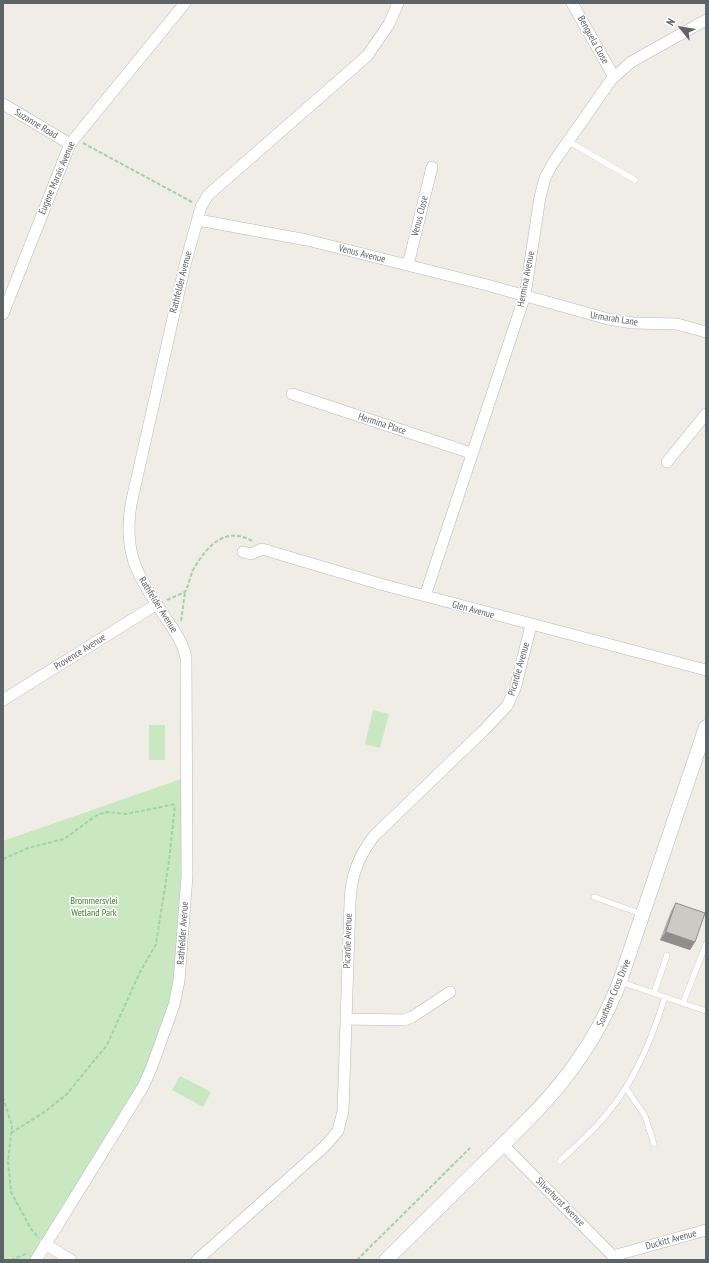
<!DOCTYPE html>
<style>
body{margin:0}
#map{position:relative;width:709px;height:1263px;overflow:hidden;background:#f0ece6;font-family:"PT Sans Narrow",sans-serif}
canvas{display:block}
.frame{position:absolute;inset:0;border:4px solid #5d6366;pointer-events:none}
.north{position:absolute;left:661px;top:8px;width:40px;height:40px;-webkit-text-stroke:3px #fff;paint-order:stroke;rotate:300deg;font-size:11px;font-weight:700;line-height:16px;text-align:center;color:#5d6366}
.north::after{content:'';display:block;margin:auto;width:14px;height:18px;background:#5d6366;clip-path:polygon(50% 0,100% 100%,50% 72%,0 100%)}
</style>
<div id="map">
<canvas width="709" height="1263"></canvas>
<div class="frame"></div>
<div class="north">N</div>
</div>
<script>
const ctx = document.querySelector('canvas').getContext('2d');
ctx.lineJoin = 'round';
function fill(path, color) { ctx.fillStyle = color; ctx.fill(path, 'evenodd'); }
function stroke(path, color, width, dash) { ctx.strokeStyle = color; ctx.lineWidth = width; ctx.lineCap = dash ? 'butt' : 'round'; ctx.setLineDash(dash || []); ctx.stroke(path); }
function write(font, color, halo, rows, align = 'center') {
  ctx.font = font + ' "PT Sans Narrow",sans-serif'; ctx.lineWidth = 3; ctx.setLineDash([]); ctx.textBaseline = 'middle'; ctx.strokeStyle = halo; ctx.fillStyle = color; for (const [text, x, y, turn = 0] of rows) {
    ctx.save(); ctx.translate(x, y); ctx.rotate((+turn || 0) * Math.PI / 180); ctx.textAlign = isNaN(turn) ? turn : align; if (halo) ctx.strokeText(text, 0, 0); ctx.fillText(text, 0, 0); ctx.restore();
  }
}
fill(new Path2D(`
 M 373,710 L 389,714 L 380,748 L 365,744 Z
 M 149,725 L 165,725 L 165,760 L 149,760 Z
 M 187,777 L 181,960 L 151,1069 L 36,1260 L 3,1260 L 3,841 Z
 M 180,1076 L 211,1092 L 203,1107 L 172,1090 Z`), '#c9e8c2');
const service = new Path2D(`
 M 568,141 L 635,180
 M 594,897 L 642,914
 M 621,982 L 706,1011
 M 654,993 L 667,955
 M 683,1003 L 706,944
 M 626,1088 L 645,1116 L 654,1144
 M 560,1161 C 576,1146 593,1131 606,1115 C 635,1081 652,1038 665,997`);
const minor = new Path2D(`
 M 572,3 L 614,77
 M 3,104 L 70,144
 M 198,220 L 307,240 L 487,285 L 608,319 L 633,323 L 677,324 L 706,332
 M 408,265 L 432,167
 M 3,314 L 70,144 L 185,3
 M 292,394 L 471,453
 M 667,462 L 706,414
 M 243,552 L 251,554 L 262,549 L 380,584 L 706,670
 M 425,596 L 525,295 L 540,197 L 545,178 L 553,163 L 611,80 L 631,62 L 706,20
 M 3,700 L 157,604
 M 346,1019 L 404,1020 L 412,1017 L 450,992
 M 503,1145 L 613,1256 L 613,1260
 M 45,1244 L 71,1260
 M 613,1256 L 706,1230
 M 36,1260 L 143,1087 L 151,1069 L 174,1005 L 179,981 L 187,876 L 186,658 C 183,642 174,630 165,617 C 138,575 123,556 131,504 L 185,265 L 201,207 L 208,195 L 367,56 L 389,24 L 398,3
 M 197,1260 L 324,1147 L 338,1131 L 343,1111 L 350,902 C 351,876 358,857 374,836 L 483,731 L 507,706 L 515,689 L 531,625`);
const tertiary = new Path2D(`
 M 386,1260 C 417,1229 448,1199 479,1168 C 541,1108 588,1064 620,981 L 706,727`);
stroke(service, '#b6b9bd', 6);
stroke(minor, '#b6b9bd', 12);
stroke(tertiary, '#b6b9bd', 15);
stroke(new Path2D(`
 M 83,143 L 192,202
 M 167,600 L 185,592 C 189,585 190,576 194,568 C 208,545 226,525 254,542
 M 181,621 L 185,592
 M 3,859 L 28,848 L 64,839 L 97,815 L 107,812 L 126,814 L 176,804
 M 3,1097 L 12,1126 L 8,1162 L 11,1192 L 31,1229 L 39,1238
 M 11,1133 L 46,1111 L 66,1095 L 107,1045 L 139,974 L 156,944 L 169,861 L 175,805
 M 11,1260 L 28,1253
 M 357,1260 L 470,1148`), '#a1d3a6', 2, [4, 2]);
stroke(service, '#fff', 5.5);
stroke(minor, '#fff', 11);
stroke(tertiary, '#fff', 14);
fill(new Path2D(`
 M 676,903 L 695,942 L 690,950 L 660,940 L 671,911 Z`), '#b0ada9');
fill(new Path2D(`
 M 666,932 L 695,942 L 690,950 L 660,940 Z`), '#908d8a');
const building = new Path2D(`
 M 676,903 L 705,913 L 695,942 L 666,932 Z`);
fill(building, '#cdc9c5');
stroke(building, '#908d8a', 1);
write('10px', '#5d6366', '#fff', [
 ["Benguela Close",593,40,61],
 ["Suzanne Road",36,124,31],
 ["Eugene Marais Avenue",57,178,-67],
 ["Venus Close",420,216,-76],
 ["Venus Avenue",362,254,14],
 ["Hermina Avenue",526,279,-79],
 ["Rathfelder Avenue",181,282,-76],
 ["Urmarah Lane",614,319,9],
 ["Hermina Place",382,424,18],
 ["Rathfelder Avenue",158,605,58],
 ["Glen Avenue",473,610,15],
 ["Provence Avenue",80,652,-32],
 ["Picardie Avenue",519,669,-74],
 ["Rathfelder Avenue",183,933,-86],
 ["Picardie Avenue",348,941,-88],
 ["Southern Cross Drive",614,993,-67],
 ["Silverhurst Avenue",560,1202,45],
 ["Duckitt Avenue",671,1240,-15]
]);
write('10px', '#3c8132', '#fff', [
 ["Brommersvlei",94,901],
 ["Wetland Park",94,913]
]);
</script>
